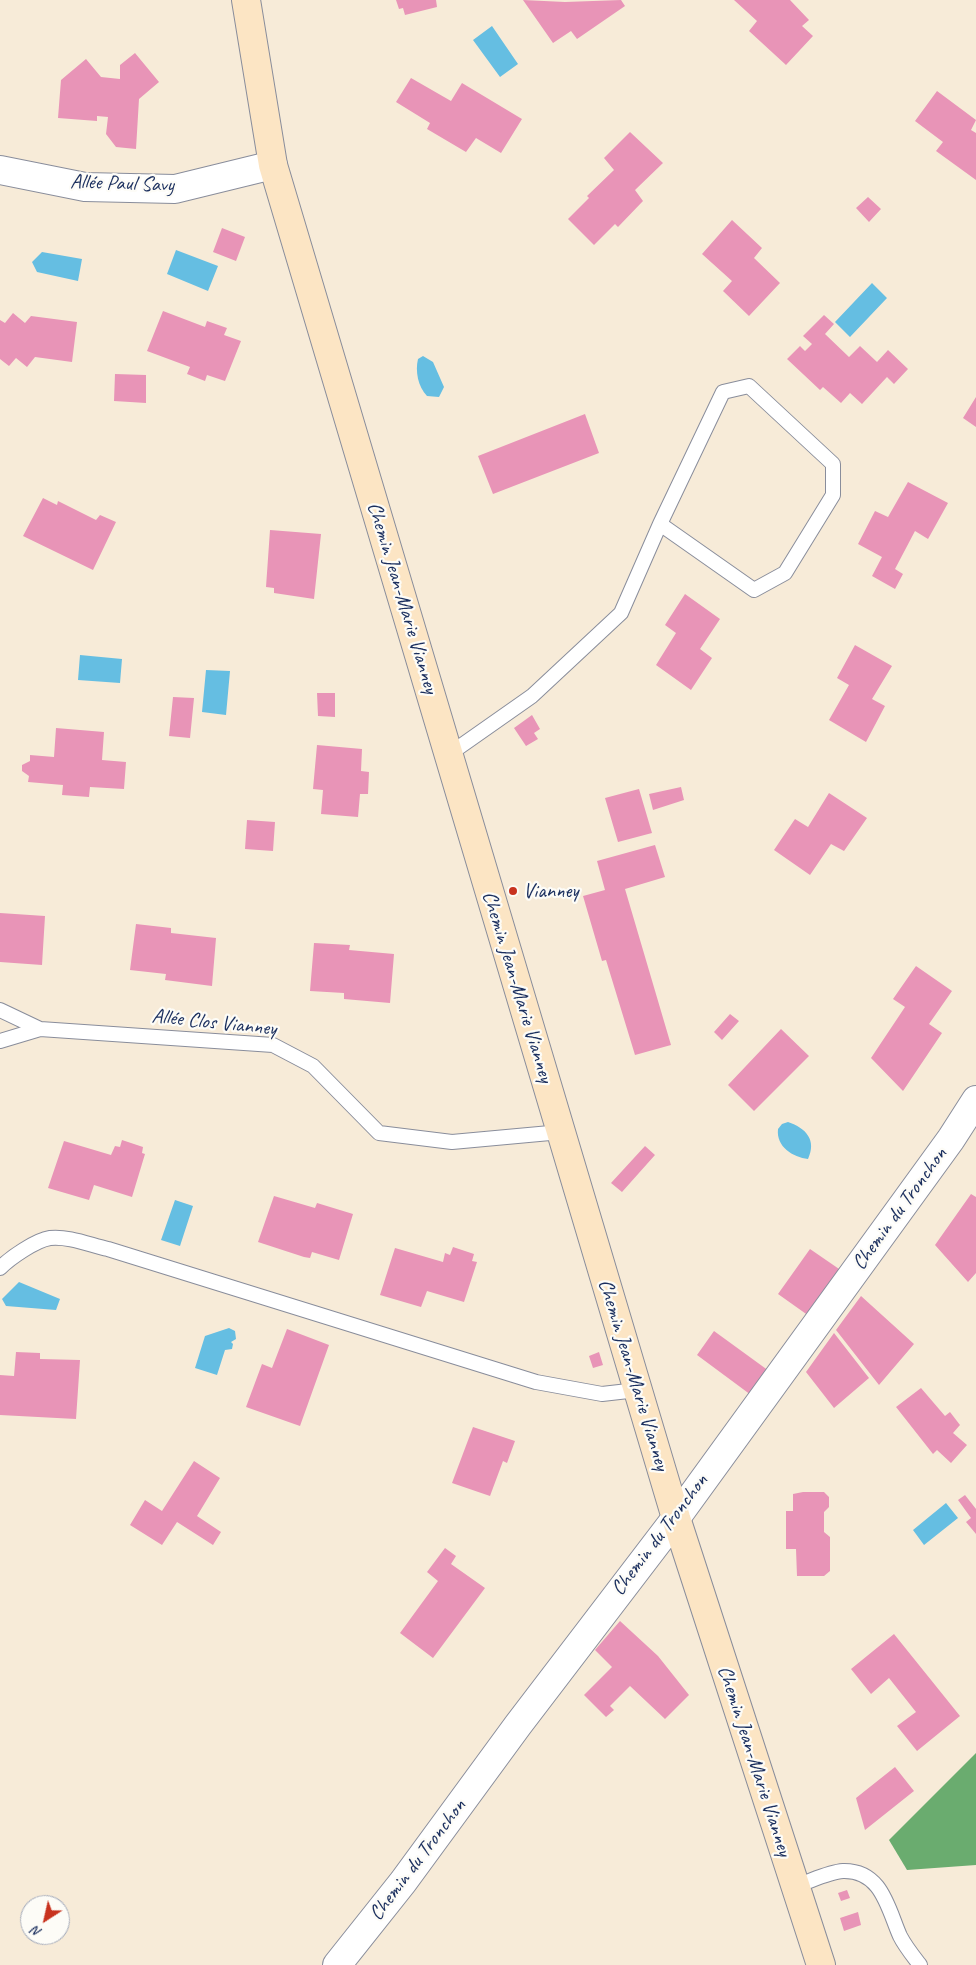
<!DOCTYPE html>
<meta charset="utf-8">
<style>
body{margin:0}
#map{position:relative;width:976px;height:1965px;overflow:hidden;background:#f7ebd8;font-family:Caveat,sans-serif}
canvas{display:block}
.north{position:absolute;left:20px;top:1895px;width:50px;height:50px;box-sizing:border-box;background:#fdfcf7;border:1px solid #a3aaba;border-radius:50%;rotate:215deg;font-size:14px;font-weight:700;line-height:20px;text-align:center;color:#1b2f5e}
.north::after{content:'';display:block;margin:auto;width:18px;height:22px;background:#c8321e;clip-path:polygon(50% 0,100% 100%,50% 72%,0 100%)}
</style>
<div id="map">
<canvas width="976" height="1965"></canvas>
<div class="north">N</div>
</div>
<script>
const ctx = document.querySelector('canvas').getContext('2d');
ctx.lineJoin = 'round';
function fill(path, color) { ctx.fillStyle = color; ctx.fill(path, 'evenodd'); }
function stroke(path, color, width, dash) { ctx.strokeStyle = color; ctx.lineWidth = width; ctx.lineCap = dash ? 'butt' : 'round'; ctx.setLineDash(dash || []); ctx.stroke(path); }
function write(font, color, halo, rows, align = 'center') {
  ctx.font = font + ' Caveat,sans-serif'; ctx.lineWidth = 4.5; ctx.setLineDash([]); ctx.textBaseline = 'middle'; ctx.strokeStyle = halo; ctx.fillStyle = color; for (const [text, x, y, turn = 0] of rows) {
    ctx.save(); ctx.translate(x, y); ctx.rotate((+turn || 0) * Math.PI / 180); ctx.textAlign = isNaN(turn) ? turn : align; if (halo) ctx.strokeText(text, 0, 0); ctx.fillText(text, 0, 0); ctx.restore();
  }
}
fill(new Path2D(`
 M 976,1753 L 976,1865 L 907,1870 L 889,1840 Z`), '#6aac6f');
fill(new Path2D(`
 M 492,26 L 518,64 L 500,77 L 473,40 Z
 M 176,250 L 218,266 L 208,291 L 167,274 Z
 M 42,252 L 82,259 L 78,281 L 37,272 L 32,262 Z
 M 872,283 L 887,298 L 850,337 L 835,322 Z
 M 423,356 L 433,362 L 444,387 L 439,397 L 427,396 C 418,387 415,371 418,359 Z
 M 80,655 L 122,659 L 120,683 L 78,680 Z
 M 206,670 L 230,671 L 226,715 L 202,712 Z
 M 788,1122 C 806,1128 817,1140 808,1159 C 793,1157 776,1147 778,1129 L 782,1124 Z
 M 175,1200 L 193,1206 L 180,1246 L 161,1240 Z
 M 19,1282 L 60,1299 L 56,1310 L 6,1306 L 2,1299 Z
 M 229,1328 L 235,1331 L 236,1339 L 231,1342 L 233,1344 L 232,1349 L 225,1350 L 217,1375 L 195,1368 L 205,1336 Z
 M 946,1503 L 958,1518 L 924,1545 L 913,1530 Z`), '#65bee2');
fill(new Path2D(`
 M 396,0 L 436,0 L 437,7 L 405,15 L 403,8 L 399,9 Z
 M 523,0 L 565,2 L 621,0 L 625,6 L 577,39 L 571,31 L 553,43 Z
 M 734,0 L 790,0 L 809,20 L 802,26 L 813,36 L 786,65 L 749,31 L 757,21 Z
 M 135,53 L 159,82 L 139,99 L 136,149 L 116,147 L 106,134 L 108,117 L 97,116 L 97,121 L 58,118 L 61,80 L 86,59 L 101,77 L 120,79 L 120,65 Z
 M 411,78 L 451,101 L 462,83 L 522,119 L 501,153 L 476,138 L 466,152 L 427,129 L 430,123 L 396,102 Z
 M 937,91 L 976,120 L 971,130 L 976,133 L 976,180 L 936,151 L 943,142 L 915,121 Z
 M 630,132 L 663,163 L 635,190 L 643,201 L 618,227 L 615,224 L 594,245 L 568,219 L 589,198 L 587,196 L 614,170 L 604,158 Z
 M 868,197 L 881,209 L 869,222 L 856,208 Z
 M 732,220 L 762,248 L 754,258 L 780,283 L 749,316 L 723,291 L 732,281 L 702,254 Z
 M 222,228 L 245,237 L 236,261 L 213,252 Z
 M 163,311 L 205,327 L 207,321 L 227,328 L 224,335 L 241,341 L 225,381 L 207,375 L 205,381 L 187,374 L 190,367 L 147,351 Z
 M 13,313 L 25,323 L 31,316 L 77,322 L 72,362 L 35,357 L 27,367 L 16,358 L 9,366 L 0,359 L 0,320 L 5,323 Z
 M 824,315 L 834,324 L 825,334 L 849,357 L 860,346 L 877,362 L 888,350 L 908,369 L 894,384 L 887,377 L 862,404 L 850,393 L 841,403 L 823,387 L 820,390 L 787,359 L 800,346 L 805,351 L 812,344 L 803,336 Z
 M 115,374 L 146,375 L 146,403 L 114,401 Z
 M 976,397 L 976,427 L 963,418 Z
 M 585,414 L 599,453 L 493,494 L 478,456 Z
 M 908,482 L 948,503 L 928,539 L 915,531 L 895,569 L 903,574 L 895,589 L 872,576 L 882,557 L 858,544 L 875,511 L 888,517 Z
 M 43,498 L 57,505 L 58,501 L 96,520 L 100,515 L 116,522 L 93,570 L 23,536 Z
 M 270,530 L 321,534 L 314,599 L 274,593 L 274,588 L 266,587 Z
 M 685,594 L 720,619 L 700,649 L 712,658 L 691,690 L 656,665 L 676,633 L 665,625 Z
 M 855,645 L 892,666 L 872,699 L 885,706 L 866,742 L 829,720 L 849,685 L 837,678 Z
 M 317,693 L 335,693 L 335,717 L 318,716 Z
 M 173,697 L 194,698 L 190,738 L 169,736 Z
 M 532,715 L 540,729 L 534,733 L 538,739 L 526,746 L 514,728 Z
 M 56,728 L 104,732 L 102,760 L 126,762 L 124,789 L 90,787 L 89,797 L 62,795 L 63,785 L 28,782 L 29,776 L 22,771 L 22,765 L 30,761 L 30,755 L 54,757 Z
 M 317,745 L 362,749 L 361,771 L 369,772 L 368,794 L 360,794 L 358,817 L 321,814 L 323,790 L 313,789 Z
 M 681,787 L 684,800 L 653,810 L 649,794 Z
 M 639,789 L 652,833 L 618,842 L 605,798 Z
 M 829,793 L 867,818 L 844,851 L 831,844 L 810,875 L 774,850 L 795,819 L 808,827 Z
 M 247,820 L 275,822 L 273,851 L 245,849 Z
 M 655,845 L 665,877 L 625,889 L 671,1045 L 635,1055 L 606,960 L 602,961 L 583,896 L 605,890 L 597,861 Z
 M 0,913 L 45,916 L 42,965 L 0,962 Z
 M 136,924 L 171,928 L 171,933 L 216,938 L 212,986 L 165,980 L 166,974 L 130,970 Z
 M 314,943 L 350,945 L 349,950 L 394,954 L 390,1003 L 344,999 L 344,993 L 310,991 Z
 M 916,966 L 952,991 L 929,1024 L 942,1033 L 903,1091 L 871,1058 L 905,1007 L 893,999 Z
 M 730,1014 L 739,1021 L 722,1040 L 714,1032 Z
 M 781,1029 L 809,1056 L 754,1111 L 728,1085 Z
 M 122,1140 L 143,1147 L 142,1153 L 145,1154 L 132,1197 L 94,1185 L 89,1200 L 48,1188 L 64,1141 L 111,1155 L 115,1146 L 120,1147 Z
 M 645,1146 L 655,1155 L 622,1192 L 611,1183 Z
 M 971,1194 L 976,1197 L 976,1273 L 968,1282 L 935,1245 Z
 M 274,1196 L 315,1208 L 317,1203 L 353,1214 L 339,1260 L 312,1252 L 310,1258 L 304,1257 L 258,1242 Z
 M 453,1247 L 474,1254 L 472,1261 L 477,1262 L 464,1302 L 427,1291 L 421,1307 L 380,1295 L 395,1248 L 443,1262 L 445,1253 L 450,1255 Z
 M 810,1249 L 842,1271 L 809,1316 L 778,1294 Z
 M 861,1296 L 914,1344 L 879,1385 L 836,1330 Z
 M 287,1329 L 329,1345 L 300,1426 L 246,1407 L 262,1364 L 272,1368 Z
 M 714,1331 L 769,1371 L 751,1395 L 697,1355 Z
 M 834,1333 L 869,1378 L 834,1408 L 806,1372 Z
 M 16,1352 L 40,1353 L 40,1359 L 80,1360 L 76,1419 L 0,1415 L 0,1375 L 14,1376 Z
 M 599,1352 L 603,1365 L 593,1368 L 589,1356 Z
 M 921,1388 L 945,1416 L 950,1412 L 960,1425 L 953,1433 L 967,1445 L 951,1463 L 937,1450 L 933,1454 L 896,1407 Z
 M 473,1427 L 515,1441 L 507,1463 L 503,1461 L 490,1496 L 452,1483 Z
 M 194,1461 L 220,1478 L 197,1516 L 221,1532 L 213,1545 L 177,1522 L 162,1545 L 130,1525 L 145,1500 L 162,1511 Z
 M 803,1492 L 824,1492 L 829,1497 L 829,1507 L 824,1512 L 824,1532 L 830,1537 L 830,1571 L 824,1576 L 797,1576 L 796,1549 L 786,1549 L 786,1511 L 793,1511 L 793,1494 Z
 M 965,1495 L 976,1509 L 976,1534 L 966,1522 L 971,1518 L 958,1500 Z
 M 445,1548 L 456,1556 L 451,1564 L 485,1588 L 433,1658 L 400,1633 L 438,1581 L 427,1572 Z
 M 620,1621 L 658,1656 L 689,1695 L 665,1719 L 630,1686 L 610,1706 L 614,1710 L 606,1717 L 584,1695 L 612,1667 L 595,1650 Z
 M 894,1634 L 960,1716 L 917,1751 L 897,1726 L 916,1712 L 889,1678 L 871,1694 L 851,1669 Z
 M 895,1767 L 914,1791 L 865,1830 L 856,1798 Z
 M 847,1890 L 850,1898 L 841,1901 L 838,1893 Z
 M 858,1912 L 861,1925 L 844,1931 L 840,1918 Z`), '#e894b7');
const lane = new Path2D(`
 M 448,755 L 532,696 L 621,613 L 660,524 L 723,392 L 749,386 L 833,464 L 833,495 L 785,573 L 754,590 L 660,524
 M 0,1010 L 40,1029 L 273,1045 L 313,1066 L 379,1133 L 452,1142 L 561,1132
 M 0,1041 L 40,1029
 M 0,1268 C 10,1258 36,1240 50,1238 C 69,1236 90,1245 108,1249 L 536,1382 L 602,1394 L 637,1390
 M 795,1886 C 809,1882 828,1872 843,1871 C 882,1870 888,1909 900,1936 C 905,1946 913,1956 920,1965`);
const street = new Path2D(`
 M 0,170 L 85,187 L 175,189 L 273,165
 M 337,1965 L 403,1882 L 518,1725 L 676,1518 L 951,1139 L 976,1100`);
const secondary = new Path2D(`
 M 246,0 L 273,165 L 676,1518 L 821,1965`);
stroke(lane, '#898d9b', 16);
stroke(street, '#898d9b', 30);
stroke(secondary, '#898d9b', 30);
stroke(lane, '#fff', 14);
stroke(street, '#fff', 28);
stroke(secondary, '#fce5c4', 28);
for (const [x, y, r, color] of [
 [513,891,5,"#c8321e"]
]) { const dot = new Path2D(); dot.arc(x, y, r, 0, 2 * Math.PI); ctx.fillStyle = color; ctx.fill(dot); stroke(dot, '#fdfcf7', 2); }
write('21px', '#1b2f5e', '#fdfcf7', [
 ["Allée Paul Savy",122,184,2],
 ["Chemin Jean-Marie Vianney",402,598,73],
 ["Chemin Jean-Marie Vianney",517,987,73],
 ["Allée Clos Vianney",214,1023,6],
 ["Chemin du Tronchon",900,1209,-54],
 ["Chemin Jean-Marie Vianney",633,1375,73],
 ["Chemin du Tronchon",660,1535,-53],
 ["Chemin Jean-Marie Vianney",754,1761,72],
 ["Chemin du Tronchon",418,1860,-53]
]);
write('21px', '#1b2f5e', '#fdfcf7', [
 ["Vianney",523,891]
], 'left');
</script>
